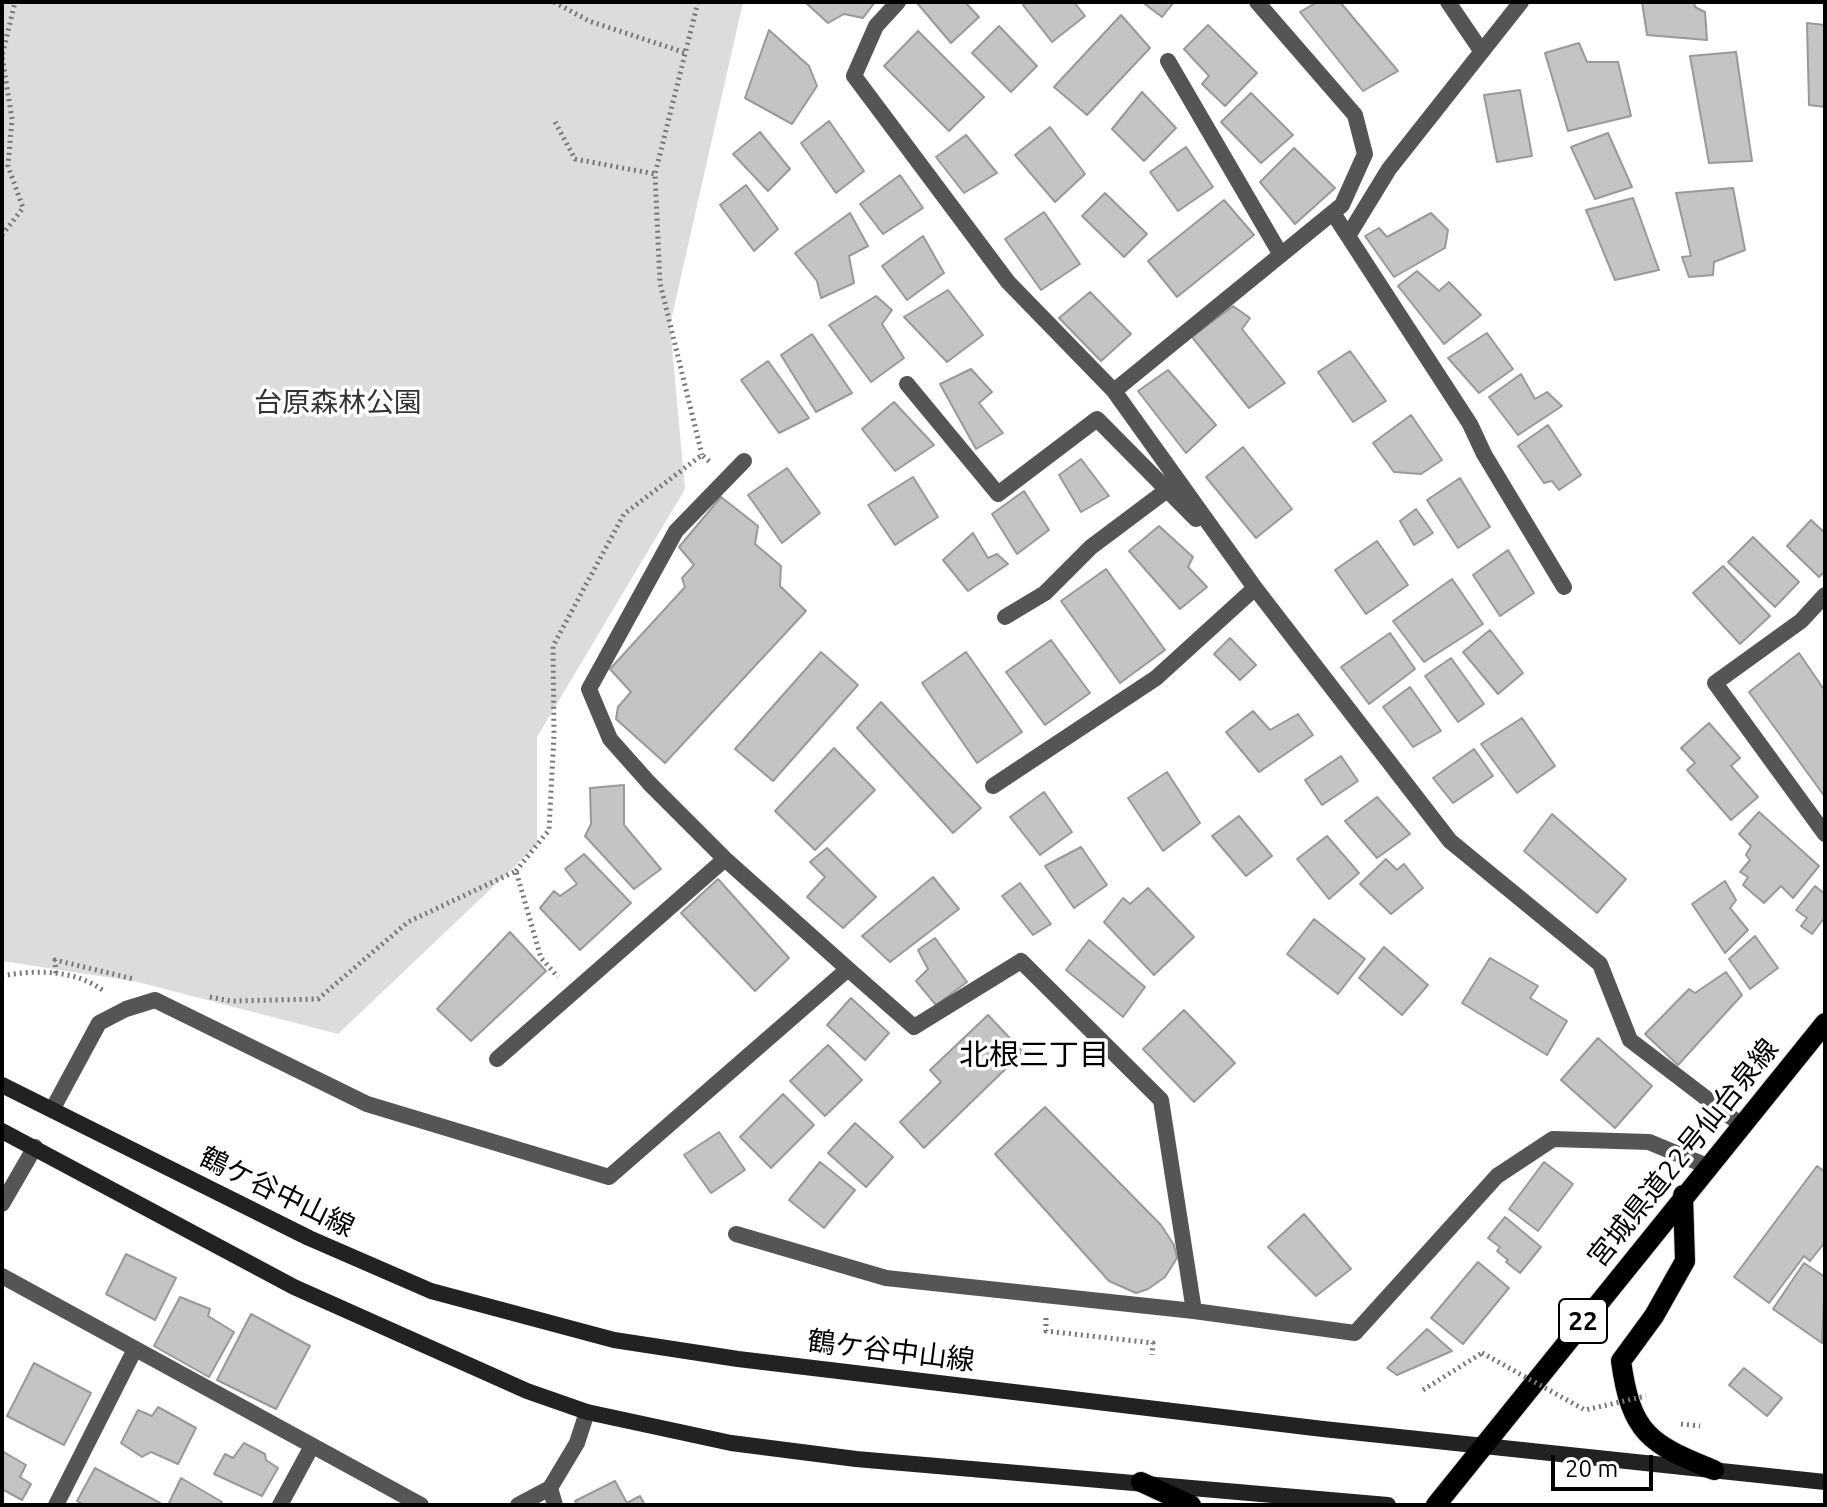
<!DOCTYPE html>
<meta charset="utf-8">
<style>
body{margin:0}
#map{position:relative;width:1827px;height:1507px;overflow:hidden;background:#fff;font-family:Ubuntu,sans-serif}
canvas{display:block}
.frame{position:absolute;inset:0;border:4px solid #000;pointer-events:none}
.scale{position:absolute;left:1551px;top:1455px;width:102px;height:36px;box-sizing:border-box;border:4px solid #000;border-top:0;padding-left:10px;font-size:24px;line-height:28px;white-space:nowrap;color:#000;-webkit-text-stroke:6px #fff;paint-order:stroke}
</style>
<div id="map">
<canvas width="1827" height="1507"></canvas>
<div class="frame"></div>
<div class="scale">20 m</div>
</div>
<script>
const ctx = document.querySelector('canvas').getContext('2d');
ctx.lineJoin = 'round';
function fill(path, color) { ctx.fillStyle = color; ctx.fill(path, 'evenodd'); }
function stroke(path, color, width, dash) { ctx.strokeStyle = color; ctx.lineWidth = width; ctx.lineCap = dash ? 'butt' : 'round'; ctx.setLineDash(dash || []); ctx.stroke(path); }
function write(font, color, halo, rows, align = 'center') {
  ctx.font = font + ' Ubuntu,"Noto Sans JP",sans-serif'; ctx.lineWidth = 7; ctx.setLineDash([]); ctx.textBaseline = 'middle'; ctx.strokeStyle = halo; ctx.fillStyle = color; for (const [text, x, y, turn = 0] of rows) {
    ctx.save(); ctx.translate(x, y); ctx.rotate((+turn || 0) * Math.PI / 180); ctx.textAlign = isNaN(turn) ? turn : align; if (halo) ctx.strokeText(text, 0, 0); ctx.fillText(text, 0, 0); ctx.restore();
  }
}
fill(new Path2D(`
 M 2,2 L 743,2 L 670,325 L 685,489 L 537,737 L 537,845 L 338,1034 L 138,982 L 2,961 Z`), '#dcdcdc');
const building = new Path2D(`
 M 805,2 L 875,2 L 863,18 L 844,14 L 828,23 Z
 M 921,2 L 965,2 L 979,17 L 951,43 L 918,4 Z
 M 1027,2 L 1074,2 L 1085,16 L 1052,42 L 1023,5 Z
 M 1142,2 L 1174,2 L 1162,17 Z
 M 1317,2 L 1340,2 L 1398,71 L 1363,91 L 1300,12 Z
 M 1642,2 L 1694,2 L 1695,7 L 1705,12 L 1707,40 L 1647,35 Z
 M 1121,15 L 1150,48 L 1087,115 L 1054,87 Z
 M 1807,23 L 1825,25 L 1825,107 L 1809,105 Z
 M 1208,25 L 1257,73 L 1225,106 L 1202,84 L 1209,76 L 1184,49 Z
 M 999,26 L 1037,66 L 1011,92 L 972,53 Z
 M 769,30 L 809,66 L 817,86 L 792,124 L 745,98 Z
 M 918,31 L 984,97 L 949,131 L 884,66 Z
 M 1579,43 L 1587,62 L 1618,62 L 1631,116 L 1568,131 L 1545,53 Z
 M 1736,52 L 1752,161 L 1709,163 L 1690,56 Z
 M 1520,90 L 1532,156 L 1497,162 L 1484,95 Z
 M 1142,92 L 1176,128 L 1144,161 L 1112,129 Z
 M 1251,93 L 1293,135 L 1261,163 L 1221,122 Z
 M 829,121 L 864,171 L 836,193 L 801,143 Z
 M 1050,127 L 1085,174 L 1055,202 L 1015,155 Z
 M 760,132 L 790,169 L 768,191 L 733,154 Z
 M 1608,133 L 1632,187 L 1595,199 L 1571,147 Z
 M 966,135 L 997,173 L 964,193 L 936,157 Z
 M 1186,147 L 1213,187 L 1178,211 L 1150,172 Z
 M 1294,148 L 1335,188 L 1295,224 L 1260,182 Z
 M 900,175 L 923,208 L 883,234 L 860,204 Z
 M 746,185 L 778,229 L 754,251 L 720,205 Z
 M 1733,188 L 1745,250 L 1714,262 L 1713,275 L 1689,277 L 1682,257 L 1691,256 L 1676,193 Z
 M 1105,193 L 1147,234 L 1124,257 L 1082,216 Z
 M 1633,198 L 1659,270 L 1615,280 L 1586,210 Z
 M 1224,200 L 1254,235 L 1177,297 L 1148,261 Z
 M 1044,212 L 1080,264 L 1041,290 L 1005,239 Z
 M 850,213 L 868,246 L 849,256 L 854,283 L 821,298 L 817,281 L 795,253 Z
 M 1431,213 L 1448,230 L 1445,248 L 1394,277 L 1365,236 L 1379,228 L 1387,237 Z
 M 923,236 L 944,273 L 907,300 L 882,266 Z
 M 1417,271 L 1439,291 L 1449,282 L 1481,315 L 1444,344 L 1398,286 Z
 M 948,290 L 983,335 L 947,362 L 904,317 Z
 M 1090,292 L 1131,334 L 1101,361 L 1059,318 Z
 M 876,296 L 892,310 L 882,324 L 904,358 L 871,382 L 829,325 Z
 M 1233,306 L 1250,318 L 1242,329 L 1285,383 L 1249,408 L 1192,337 Z
 M 1487,333 L 1513,369 L 1479,393 L 1448,358 Z
 M 812,334 L 852,393 L 816,412 L 781,355 Z
 M 1350,351 L 1386,401 L 1353,422 L 1318,372 Z
 M 768,361 L 809,418 L 779,433 L 741,380 Z
 M 971,369 L 992,392 L 979,403 L 1003,433 L 976,449 L 940,384 Z
 M 1168,370 L 1216,425 L 1186,453 L 1138,391 Z
 M 1521,374 L 1535,399 L 1547,392 L 1562,406 L 1518,435 L 1489,397 Z
 M 894,402 L 934,445 L 895,471 L 862,429 Z
 M 1411,415 L 1442,460 L 1421,474 L 1394,472 L 1373,443 Z
 M 1548,425 L 1581,475 L 1559,490 L 1552,481 L 1544,483 L 1518,446 Z
 M 1243,447 L 1292,509 L 1256,538 L 1206,477 Z
 M 1081,459 L 1109,496 L 1081,512 L 1059,475 Z
 M 787,468 L 820,513 L 782,543 L 748,495 Z
 M 913,477 L 938,517 L 895,545 L 868,505 Z
 M 1460,478 L 1490,527 L 1458,548 L 1427,500 Z
 M 1024,491 L 1049,530 L 1017,554 L 992,514 Z
 M 721,497 L 758,526 L 755,544 L 781,566 L 780,586 L 806,611 L 665,763 L 616,719 L 618,707 L 631,692 L 610,669 L 685,587 L 682,578 L 694,565 L 679,547 Z
 M 1416,509 L 1433,533 L 1414,545 L 1400,521 Z
 M 1811,520 L 1825,533 L 1825,571 L 1819,577 L 1787,546 Z
 M 1159,526 L 1193,557 L 1188,567 L 1207,587 L 1180,609 L 1129,551 Z
 M 973,533 L 988,558 L 997,554 L 1008,564 L 968,591 L 943,560 Z
 M 1753,537 L 1799,582 L 1775,607 L 1728,562 Z
 M 1377,541 L 1408,585 L 1366,614 L 1335,570 Z
 M 1508,550 L 1534,593 L 1500,616 L 1473,575 Z
 M 1723,566 L 1770,616 L 1740,644 L 1693,593 Z
 M 1106,569 L 1165,650 L 1120,683 L 1061,601 Z
 M 1452,579 L 1483,624 L 1424,662 L 1393,621 Z
 M 1490,630 L 1523,673 L 1498,694 L 1463,652 Z
 M 1390,633 L 1415,669 L 1369,704 L 1341,667 Z
 M 1230,638 L 1256,665 L 1240,680 L 1214,654 Z
 M 1051,640 L 1090,693 L 1045,725 L 1006,672 Z
 M 821,652 L 858,685 L 773,781 L 735,749 Z
 M 966,652 L 1022,732 L 977,763 L 922,683 Z
 M 1799,653 L 1825,691 L 1825,797 L 1749,692 Z
 M 1451,658 L 1484,704 L 1458,722 L 1425,676 Z
 M 1410,687 L 1441,731 L 1413,747 L 1383,707 Z
 M 881,702 L 981,808 L 953,833 L 857,728 Z
 M 1253,711 L 1270,730 L 1298,714 L 1313,735 L 1259,772 L 1226,732 Z
 M 1522,718 L 1555,766 L 1517,793 L 1481,744 Z
 M 1709,723 L 1740,758 L 1731,766 L 1758,797 L 1731,820 L 1687,770 L 1695,763 L 1681,748 Z
 M 834,748 L 875,790 L 815,850 L 775,811 Z
 M 1474,749 L 1493,776 L 1453,803 L 1433,778 Z
 M 1341,756 L 1358,781 L 1322,805 L 1305,780 Z
 M 1167,772 L 1200,823 L 1163,851 L 1128,798 Z
 M 624,785 L 624,825 L 661,869 L 634,889 L 585,836 L 591,824 L 590,788 Z
 M 1044,792 L 1072,832 L 1040,855 L 1010,817 Z
 M 1377,797 L 1410,834 L 1377,858 L 1345,821 Z
 M 1759,812 L 1819,866 L 1793,898 L 1781,886 L 1764,903 L 1743,885 L 1748,877 L 1740,872 L 1750,860 L 1746,855 L 1751,846 L 1739,834 Z
 M 1552,814 L 1626,879 L 1597,913 L 1524,851 Z
 M 1239,816 L 1272,856 L 1246,876 L 1212,836 Z
 M 1327,836 L 1359,873 L 1329,899 L 1297,859 Z
 M 1081,847 L 1107,885 L 1074,908 L 1045,866 Z
 M 827,848 L 876,897 L 843,928 L 807,897 L 825,877 L 810,862 Z
 M 584,854 L 631,903 L 580,950 L 540,908 L 554,891 L 560,896 L 577,884 L 565,869 Z
 M 1386,859 L 1397,870 L 1404,864 L 1423,888 L 1391,914 L 1360,884 Z
 M 933,877 L 959,909 L 890,962 L 862,936 Z
 M 718,879 L 789,958 L 755,991 L 681,913 Z
 M 1725,881 L 1736,900 L 1730,908 L 1748,930 L 1725,953 L 1692,904 Z
 M 1020,883 L 1051,924 L 1033,935 L 1002,896 Z
 M 1815,886 L 1825,894 L 1825,917 L 1812,934 L 1801,926 L 1807,918 L 1796,910 Z
 M 1148,888 L 1194,937 L 1154,975 L 1104,922 L 1123,898 L 1130,904 Z
 M 1314,919 L 1365,959 L 1338,994 L 1287,954 Z
 M 510,932 L 546,971 L 471,1041 L 437,1009 Z
 M 1755,936 L 1778,968 L 1750,989 L 1729,959 Z
 M 935,938 L 967,982 L 936,1005 L 916,981 L 928,969 L 918,950 Z
 M 1089,940 L 1145,987 L 1123,1017 L 1066,970 Z
 M 1384,947 L 1428,985 L 1402,1015 L 1359,978 Z
 M 1490,958 L 1538,986 L 1530,998 L 1567,1021 L 1547,1055 L 1462,1003 Z
 M 1726,972 L 1742,995 L 1678,1065 L 1645,1034 L 1689,989 L 1695,993 Z
 M 851,998 L 889,1033 L 865,1060 L 827,1025 Z
 M 1184,1010 L 1235,1063 L 1194,1102 L 1143,1049 Z
 M 988,1015 L 1023,1052 L 924,1148 L 900,1122 L 941,1082 L 930,1070 Z
 M 1598,1038 L 1652,1086 L 1615,1128 L 1561,1080 Z
 M 828,1045 L 862,1080 L 825,1116 L 790,1081 Z
 M 783,1094 L 814,1125 L 771,1168 L 740,1137 Z
 M 1045,1107 L 1161,1225 L 1174,1245 L 1177,1258 L 1165,1277 L 1148,1289 L 1136,1293 L 1109,1281 L 995,1154 Z
 M 855,1123 L 893,1157 L 866,1187 L 828,1153 Z
 M 719,1132 L 745,1170 L 711,1193 L 684,1155 Z
 M 820,1162 L 855,1190 L 824,1228 L 789,1200 Z
 M 1544,1162 L 1573,1184 L 1538,1231 L 1509,1209 Z
 M 1817,1166 L 1825,1172 L 1825,1242 L 1810,1261 L 1804,1256 L 1769,1303 L 1734,1277 Z
 M 1304,1214 L 1351,1269 L 1316,1296 L 1268,1247 Z
 M 1505,1217 L 1541,1247 L 1520,1273 L 1506,1262 L 1508,1260 L 1497,1251 L 1500,1247 L 1488,1238 Z
 M 126,1254 L 176,1278 L 155,1320 L 106,1294 Z
 M 1478,1262 L 1509,1288 L 1463,1344 L 1431,1318 Z
 M 1804,1263 L 1825,1277 L 1822,1343 L 1773,1309 Z
 M 180,1297 L 210,1309 L 208,1316 L 234,1332 L 209,1377 L 154,1346 Z
 M 251,1314 L 310,1346 L 276,1409 L 217,1380 Z
 M 1427,1329 L 1452,1351 L 1397,1375 L 1387,1368 Z
 M 34,1363 L 91,1393 L 64,1445 L 7,1416 Z
 M 1744,1368 L 1782,1398 L 1767,1416 L 1729,1385 Z
 M 158,1407 L 196,1428 L 178,1464 L 151,1452 L 142,1457 L 121,1443 L 138,1410 L 152,1416 Z
 M 244,1443 L 265,1454 L 266,1460 L 278,1468 L 262,1496 L 214,1474 L 225,1454 L 233,1458 Z
 M 2,1451 L 26,1465 L 20,1477 L 31,1484 L 22,1500 L 2,1489 Z
 M 95,1468 L 160,1503 L 159,1505 L 84,1505 L 77,1501 Z
 M 181,1478 L 222,1502 L 220,1505 L 168,1505 Z
 M 615,1481 L 627,1503 L 640,1496 L 645,1505 L 578,1505 L 575,1501 Z`);
fill(building, '#c4c4c4');
stroke(building, '#999', 2);
const primary = new Path2D(`
 M 1683,1195 L 1685,1261 L 1654,1316 L 1621,1361 C 1631,1433 1649,1444 1714,1470
 M 1141,1482 L 1191,1505
 M 1436,1505 L 1825,1023`);
stroke(primary, '#dbdbdb', 22);
stroke(new Path2D(`
 M 554,2 L 589,21 L 686,53
 M 698,2 L 655,174 L 660,283 L 702,455
 M 555,122 L 575,159 L 655,174
 M 2,235 L 23,208 L 8,166 L 12,119 L 2,56 L 15,2
 M 516,871 L 549,830 L 554,734 L 553,646 L 624,514 L 702,455 L 710,462
 M 56,973 L 55,960 L 134,979
 M 2,976 C 37,969 77,970 105,992
 M 210,997 L 231,1001 L 318,999 L 408,922 L 516,871 L 541,958 L 558,977
 M 1046,1318 L 1046,1331 L 1153,1343 L 1152,1355
 M 1423,1390 L 1482,1353
 M 1681,1424 L 1700,1426`), '#777', 5, [2, 4]);
stroke(new Path2D(`
 M 898,2 L 876,26 L 854,76 L 1008,282 L 1114,391 L 1255,588 L 1450,841 L 1600,964 L 1630,1040 L 1740,1124
 M 1448,2 L 1482,52
 M 1168,61 L 1281,255
 M 1333,213 L 1470,424 L 1484,454 L 1564,587
 M 1348,236 L 1389,169 L 1521,2
 M 907,384 L 998,494 L 1097,419 L 1196,519
 M 1114,391 L 1342,205 L 1365,154 L 1355,115 L 1257,2
 M 1825,595 L 1801,621 L 1715,683 L 1825,834
 M 1005,617 L 1045,593 L 1091,547 L 1167,490
 M 650,784 L 610,739 L 589,689 L 676,531 L 744,461
 M 993,786 L 1156,678 L 1255,588
 M 736,1234 L 886,1278 L 1194,1311`), '#555', 16);
stroke(new Path2D(`
 M 650,784 L 725,859 L 848,969
 M 497,1059 L 725,859
 M 52,1110 L 99,1023 L 126,1009 L 155,1000 L 367,1104 L 609,1177 L 848,969 L 914,1027 L 1021,961 L 1161,1100 L 1194,1311 L 1355,1333 L 1497,1176 L 1553,1139 L 1649,1142 L 1707,1166
 M 2,1204 L 35,1147
 M 2,1276 L 421,1505
 M 56,1505 L 134,1351
 M 280,1505 L 312,1446
 M 518,1505 L 550,1488
 M 555,1505 L 550,1488 L 577,1443 L 587,1412`), '#555', 16);
stroke(new Path2D(`
 M 2,1085 L 309,1238 L 431,1291 L 614,1340 L 738,1359 L 1323,1429 L 1825,1482
 M 2,1131 L 294,1287 L 527,1391 L 587,1412 L 731,1443 L 856,1459 L 1388,1505`), '#222', 16);
stroke(primary, '#000', 20);
stroke(new Path2D(`
 M 1482,1353 L 1585,1410 L 1646,1396`), '#777', 5, [2, 4]);
for (const [x, y, w] of [
 [1583,1321,48]
]) { const box = new Path2D(); box.roundRect(x - w / 2, y - 22, w, 44, 6); ctx.fillStyle = '#fff'; ctx.fill(box); stroke(box, '#000', 2); }
write('bold 26px', '#000', null, [
 ["22",1583,1321]
]);
write('28px', '#333', '#fff', [
 ["台原森林公園",338,403]
]);
write('28px', '#000', '#fff', [
 ["宮城県道22号仙台泉線",1683,1153,-51],
 ["鶴ケ谷中山線",277,1192,26],
 ["鶴ケ谷中山線",891,1351,7]
]);
write('30px', '#000', '#fff', [
 ["北根三丁目",1034,1055]
]);
</script>
